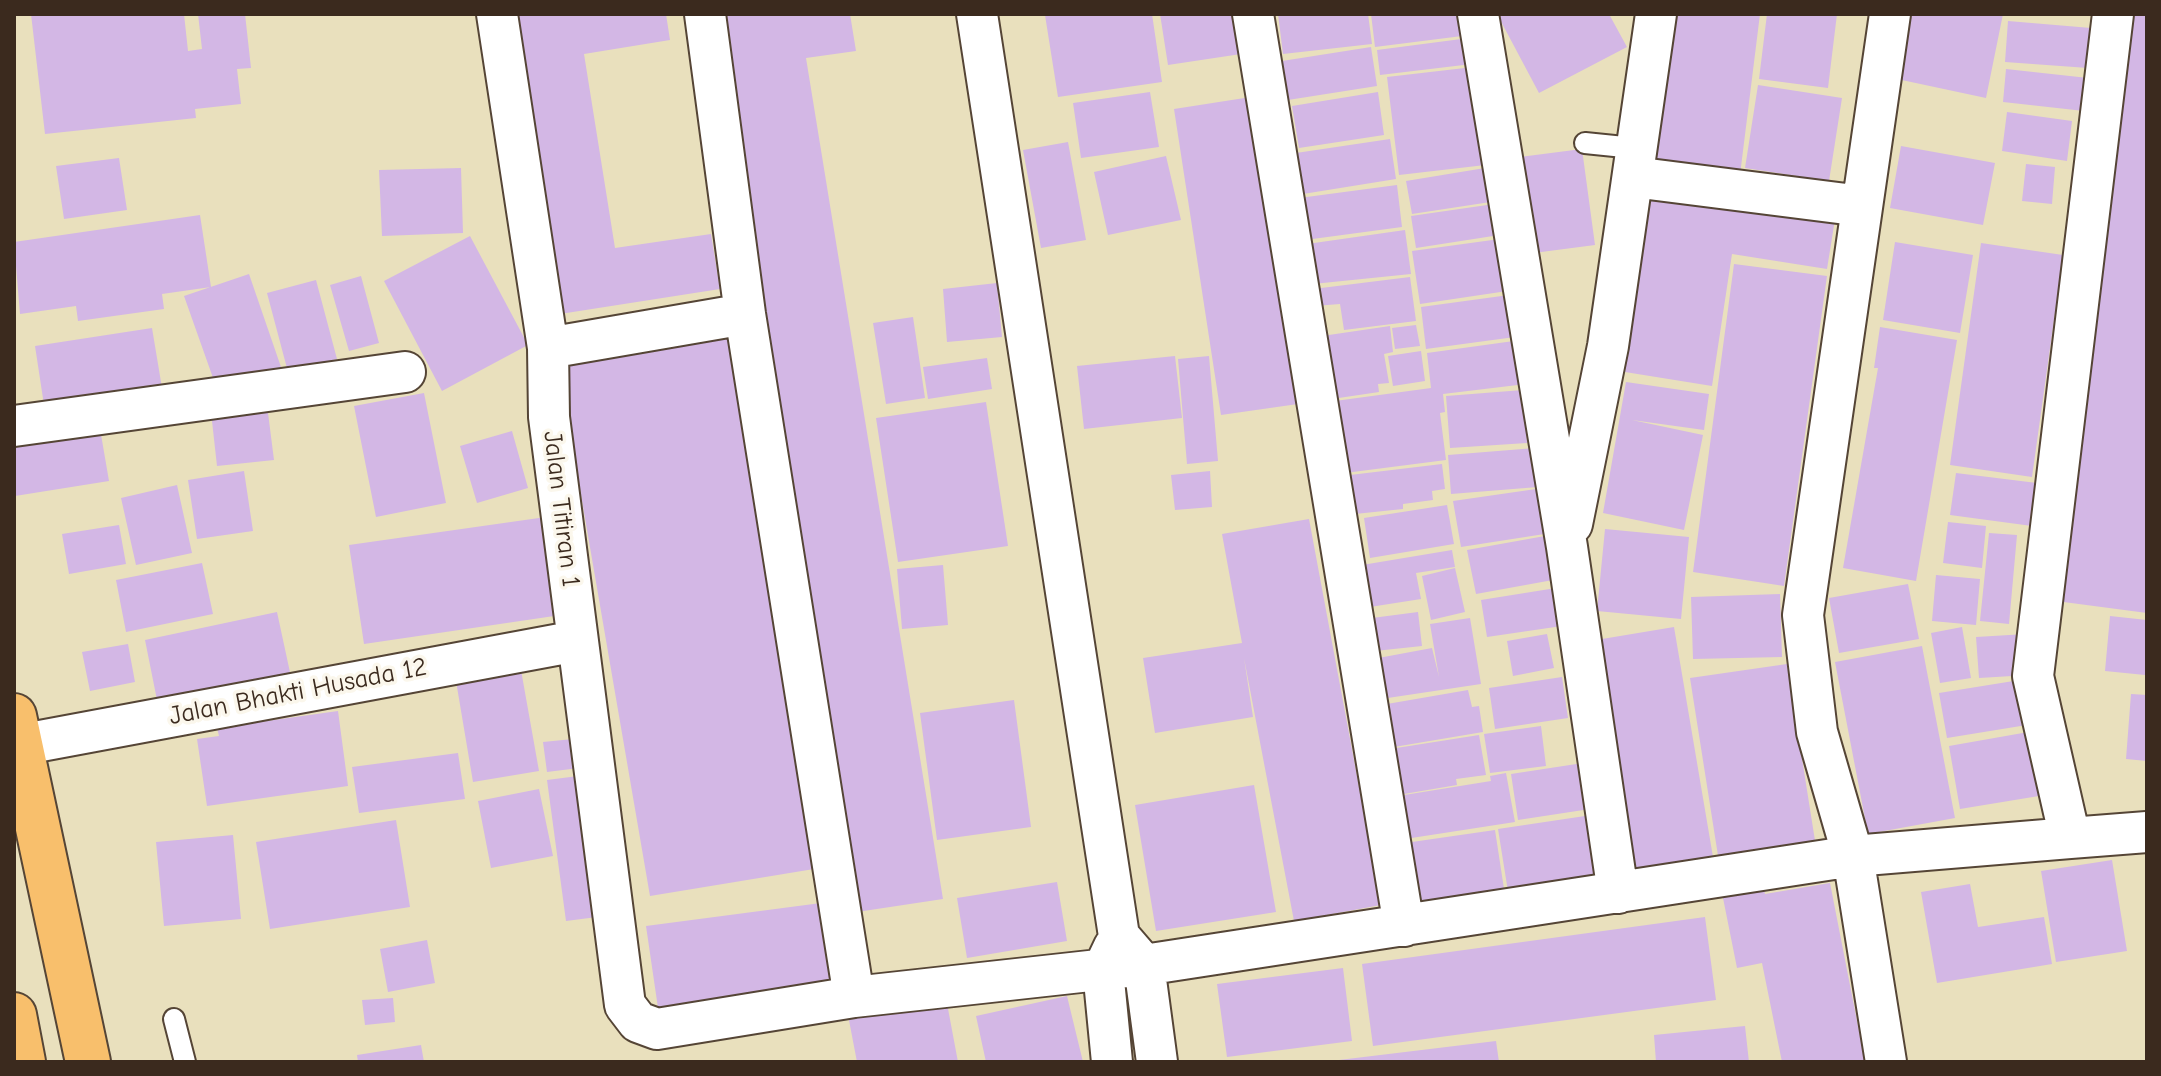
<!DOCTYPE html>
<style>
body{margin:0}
#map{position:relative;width:2161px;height:1076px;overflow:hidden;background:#e9e0bd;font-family:"Comic Neue",sans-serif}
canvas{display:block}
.frame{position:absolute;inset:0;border:16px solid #3b2a1e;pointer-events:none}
</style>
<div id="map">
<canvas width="2161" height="1076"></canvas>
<div class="frame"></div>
</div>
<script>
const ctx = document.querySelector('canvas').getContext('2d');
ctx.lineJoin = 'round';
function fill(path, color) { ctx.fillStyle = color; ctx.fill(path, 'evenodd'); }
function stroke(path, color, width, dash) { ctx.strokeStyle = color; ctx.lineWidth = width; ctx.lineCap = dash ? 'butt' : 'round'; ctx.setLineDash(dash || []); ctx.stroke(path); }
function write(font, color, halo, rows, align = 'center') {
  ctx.font = font + ' "Comic Neue",sans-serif'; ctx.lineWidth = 7; ctx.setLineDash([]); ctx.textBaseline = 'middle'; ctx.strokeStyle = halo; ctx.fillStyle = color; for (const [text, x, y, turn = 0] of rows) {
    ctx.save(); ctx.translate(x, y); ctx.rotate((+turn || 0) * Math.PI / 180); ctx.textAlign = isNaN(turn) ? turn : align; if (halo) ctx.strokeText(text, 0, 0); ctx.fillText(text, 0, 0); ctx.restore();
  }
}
fill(new Path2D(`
 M 31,14 L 184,14 L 188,51 L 202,49 L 198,14 L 245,14 L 251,68 L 237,69 L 241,104 L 195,109 L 196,118 L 45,134 Z
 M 513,14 L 666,14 L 670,40 L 584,54 L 615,248 L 711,234 L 720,289 L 560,314 Z
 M 712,14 L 850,14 L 856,51 L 806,58 L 943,899 L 857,912 Z
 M 1152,14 L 1162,82 L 1058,97 L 1045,15 Z
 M 1160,14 L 1234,14 L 1241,54 L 1168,65 Z
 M 1278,14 L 1368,14 L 1372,44 L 1283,54 Z
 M 1371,14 L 1467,14 L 1470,35 L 1375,47 Z
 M 1497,14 L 1609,14 L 1627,47 L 1539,93 Z
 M 1671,14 L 1760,14 L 1740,175 L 1653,165 Z
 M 1767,14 L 1837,14 L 1828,88 L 1759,79 Z
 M 1910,14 L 2003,14 L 1986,98 L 1897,79 Z
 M 2127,14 L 2147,14 L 2147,613 L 2056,601 Z
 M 2008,21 L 2091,28 L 2088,68 L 2005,62 Z
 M 1469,38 L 1472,64 L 1380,75 L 1377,50 Z
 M 1371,47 L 1377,86 L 1288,100 L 1282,61 Z
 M 1482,66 L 1494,164 L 1399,175 L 1387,77 Z
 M 2006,69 L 2088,78 L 2084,111 L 2003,102 Z
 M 1758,85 L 1842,98 L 1829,181 L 1745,168 Z
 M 1150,92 L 1159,147 L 1081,158 L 1073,103 Z
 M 1378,92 L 1384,135 L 1299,148 L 1292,106 Z
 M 1251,97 L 1298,404 L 1221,415 L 1174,109 Z
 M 2007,112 L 2072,121 L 2067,161 L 2002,151 Z
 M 1390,139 L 1396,179 L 1303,194 L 1296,153 Z
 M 1068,142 L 1086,240 L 1041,248 L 1023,150 Z
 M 1901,146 L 1995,163 L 1983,225 L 1890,208 Z
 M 1582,149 L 1595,245 L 1526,254 L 1512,158 Z
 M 1166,156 L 1181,220 L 1108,235 L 1094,172 Z
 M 119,158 L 127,210 L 64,219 L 56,166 Z
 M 2026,164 L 2055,167 L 2052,204 L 2022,201 Z
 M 1491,167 L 1497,201 L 1412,214 L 1406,181 Z
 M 461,168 L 463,233 L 382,236 L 379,170 Z
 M 1397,185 L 1402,227 L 1305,240 L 1299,198 Z
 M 1653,185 L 1836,213 L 1827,269 L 1732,254 L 1712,386 L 1625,372 Z
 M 1501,203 L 1506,234 L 1416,248 L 1411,216 Z
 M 200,215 L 211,287 L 162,294 L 164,309 L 78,321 L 76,306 L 20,314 L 14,242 Z
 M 1405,230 L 1411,274 L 1313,284 L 1307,244 Z
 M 470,236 L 528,345 L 442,391 L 384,281 Z
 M 1507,238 L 1514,290 L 1420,304 L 1412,251 Z
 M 1895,242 L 1973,255 L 1960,333 L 1883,320 Z
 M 1981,243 L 2063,255 L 2032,477 L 1950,465 Z
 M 1734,264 L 1827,276 L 1784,586 L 1693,572 Z
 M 249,274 L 282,370 L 218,392 L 184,296 Z
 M 361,276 L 379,343 L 349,351 L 330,285 Z
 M 1410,277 L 1416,321 L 1344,330 L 1340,304 L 1315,306 L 1313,289 Z
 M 316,280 L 337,359 L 288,372 L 267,293 Z
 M 997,283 L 1002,337 L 947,342 L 943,289 Z
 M 1509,295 L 1515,337 L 1426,349 L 1421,307 Z
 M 913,317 L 925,398 L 886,404 L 873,323 Z
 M 1416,325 L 1420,346 L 1395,349 L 1392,328 Z
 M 1390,326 L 1393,352 L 1384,354 L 1389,383 L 1378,384 L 1379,392 L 1332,399 L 1322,336 Z
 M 1880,327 L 1957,340 L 1916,581 L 1843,568 L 1878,368 L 1874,368 Z
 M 152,328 L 162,388 L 44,405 L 35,346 Z
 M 729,338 L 820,868 L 650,896 L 559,367 Z
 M 1521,340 L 1526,384 L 1443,394 L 1445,412 L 1440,413 L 1446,460 L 1345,473 L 1335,401 L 1431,388 L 1427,353 Z
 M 1421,351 L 1425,381 L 1393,386 L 1388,356 Z
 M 1175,356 L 1182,418 L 1084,429 L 1077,366 Z
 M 1209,356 L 1218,461 L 1187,464 L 1178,359 Z
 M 987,358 L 992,389 L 928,399 L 923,367 Z
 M 1626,382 L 1709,394 L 1704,430 L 1632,420 L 1703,435 L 1684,530 L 1603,513 Z
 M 1523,390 L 1527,443 L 1450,448 L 1446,396 Z
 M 424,393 L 446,503 L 376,517 L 354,406 Z
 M 986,402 L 1008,546 L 898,562 L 876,418 Z
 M 267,405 L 274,460 L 217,466 L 211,412 Z
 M 98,417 L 109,481 L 15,496 L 14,431 Z
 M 512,431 L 528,488 L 477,503 L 460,446 Z
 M 1535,448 L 1538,487 L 1451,494 L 1448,455 Z
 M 1442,464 L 1445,489 L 1432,491 L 1433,500 L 1403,504 L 1403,509 L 1355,514 L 1350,475 Z
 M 244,471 L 253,531 L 197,539 L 188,480 Z
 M 1210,471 L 1212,507 L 1175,510 L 1171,475 Z
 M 1956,473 L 2037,483 L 2032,526 L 1950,515 Z
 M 177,485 L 192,553 L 136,565 L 121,498 Z
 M 1543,488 L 1551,533 L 1461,547 L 1453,501 Z
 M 1447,505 L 1454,544 L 1370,558 L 1364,518 Z
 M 546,517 L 561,615 L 364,644 L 349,545 Z
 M 1309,519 L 1381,905 L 1294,921 L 1244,658 L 1253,717 L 1155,733 L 1143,658 L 1242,643 L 1222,534 Z
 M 1948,522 L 1986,526 L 1982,568 L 1943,563 Z
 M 119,525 L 126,564 L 69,574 L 62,534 Z
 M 1605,529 L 1689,537 L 1681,619 L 1597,611 Z
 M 1989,533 L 2017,535 L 2009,624 L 1980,621 Z
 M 1545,536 L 1553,580 L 1476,594 L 1467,550 Z
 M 1452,550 L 1455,567 L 1416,573 L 1421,599 L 1370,607 L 1362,565 Z
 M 202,563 L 213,614 L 126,632 L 116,580 Z
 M 943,565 L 948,625 L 902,629 L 897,569 Z
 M 1455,568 L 1465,612 L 1431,620 L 1422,576 Z
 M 1936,575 L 1980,579 L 1976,625 L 1932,621 Z
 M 1908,584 L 1919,639 L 1839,653 L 1829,598 Z
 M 1556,588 L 1562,626 L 1487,637 L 1481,600 Z
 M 1780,594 L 1782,657 L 1693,659 L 1691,597 Z
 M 277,612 L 291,677 L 158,705 L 145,640 Z
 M 1418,612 L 1422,646 L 1375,651 L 1372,618 Z
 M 2110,616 L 2147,620 L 2145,675 L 2105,671 Z
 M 1470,618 L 1481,684 L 1381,699 L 1373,659 L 1432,648 L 1439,677 L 1430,624 Z
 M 1674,627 L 1713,857 L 1634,869 L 1596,640 Z
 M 1962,627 L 1971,678 L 1940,683 L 1931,633 Z
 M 1547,634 L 1554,668 L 1513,676 L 1507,641 Z
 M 2026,634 L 2029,675 L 1979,678 L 1976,637 Z
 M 128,644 L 135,682 L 90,691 L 82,652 Z
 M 1922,646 L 1955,818 L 1868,834 L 1835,662 Z
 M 1787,664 L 1816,847 L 1719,862 L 1690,678 Z
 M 521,670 L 539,771 L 473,782 L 456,681 Z
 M 1562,677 L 1568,718 L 1495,729 L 1489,688 Z
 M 2026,679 L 2033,724 L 1947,738 L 1939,693 Z
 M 1468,690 L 1472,707 L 1479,706 L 1483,732 L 1394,747 L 1387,704 Z
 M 2131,694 L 2147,695 L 2147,761 L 2126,759 Z
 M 1014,700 L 1031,827 L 937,840 L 920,713 Z
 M 338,711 L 348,786 L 207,806 L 197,739 L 219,736 L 217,728 Z
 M 1541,726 L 1546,766 L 1490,773 L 1484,734 Z
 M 2034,731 L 2045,795 L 1960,809 L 1949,746 Z
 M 1479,735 L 1486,775 L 1456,779 L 1457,785 L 1398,795 L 1390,749 Z
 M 583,738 L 587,767 L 547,772 L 543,742 Z
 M 458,753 L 465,799 L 359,813 L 352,767 Z
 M 1583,763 L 1590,809 L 1518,820 L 1511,774 Z
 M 1506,773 L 1515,822 L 1405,839 L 1398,796 L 1491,781 L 1490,776 Z
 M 586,775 L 605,916 L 566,921 L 547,780 Z
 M 1254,785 L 1276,912 L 1156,931 L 1135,805 Z
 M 539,789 L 553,856 L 491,868 L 478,801 Z
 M 1585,816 L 1596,891 L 1510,904 L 1498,829 Z
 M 396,820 L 410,907 L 270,929 L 256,842 Z
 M 1495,830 L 1506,902 L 1409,916 L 1398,844 Z
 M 233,835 L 241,919 L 164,926 L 156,842 Z
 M 2112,860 L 2127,951 L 2056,962 L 2041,871 Z
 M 1057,882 L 1067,941 L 967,958 L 957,898 Z
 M 1830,883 L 1865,1062 L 1782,1062 L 1762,963 L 1737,968 L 1722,893 L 1763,885 L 1765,894 Z
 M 1970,884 L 1978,927 L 2044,917 L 2052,964 L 1937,983 L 1921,892 Z
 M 821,903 L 832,984 L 658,1008 L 646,926 Z
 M 1705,917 L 1716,1000 L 1373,1046 L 1362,964 Z
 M 427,940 L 435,983 L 388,992 L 380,949 Z
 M 1343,968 L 1352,1041 L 1227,1057 L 1217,984 Z
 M 1067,996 L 1083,1062 L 986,1062 L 976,1016 Z
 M 393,998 L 395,1022 L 365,1025 L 362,1000 Z
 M 946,998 L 958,1062 L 857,1062 L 848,1015 Z
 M 1745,1026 L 1749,1062 L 1656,1062 L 1654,1035 Z
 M 1496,1041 L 1499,1062 L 1339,1062 L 1339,1060 Z
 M 421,1045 L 424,1062 L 358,1062 L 357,1055 Z`), '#d3b7e5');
const lane = new Path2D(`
 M 1585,143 L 1634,148
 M 174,1019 L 185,1062`);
const street = new Path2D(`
 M 497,14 L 548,348 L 549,417 L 625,1005 L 638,1022 L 657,1029 L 854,997 L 1144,965 L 1853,856 L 2070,838 L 2033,676 L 2113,14
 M 705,14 L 745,314 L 854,997
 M 977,14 L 1119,936 L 1144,965 L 1157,1062
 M 1253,14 L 1404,926
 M 1478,14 L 1567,547 L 1618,893
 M 1633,177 L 1862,206
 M 548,348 L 745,314
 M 14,426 L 405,372
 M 1572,524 L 1608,346 L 1656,14
 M 19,745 L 577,641
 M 2070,838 L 2147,832
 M 1112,1062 L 1103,970 L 1114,947
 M 1886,1062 L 1853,856 L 1817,732 L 1803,615 L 1890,14`);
const primary = new Path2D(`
 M 14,716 L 88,1062
 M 14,1015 L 23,1062`);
stroke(lane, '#554536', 24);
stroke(street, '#554536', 44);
stroke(primary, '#554536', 48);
stroke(lane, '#fff', 20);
stroke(street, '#fff', 40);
stroke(primary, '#f8bf6c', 44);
write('26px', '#3b2a1e', '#fbf7ec', [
 ["Jalan Titiran 1",561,509,83],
 ["Jalan Bhakti Husada 12",298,692,-11]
]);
</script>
